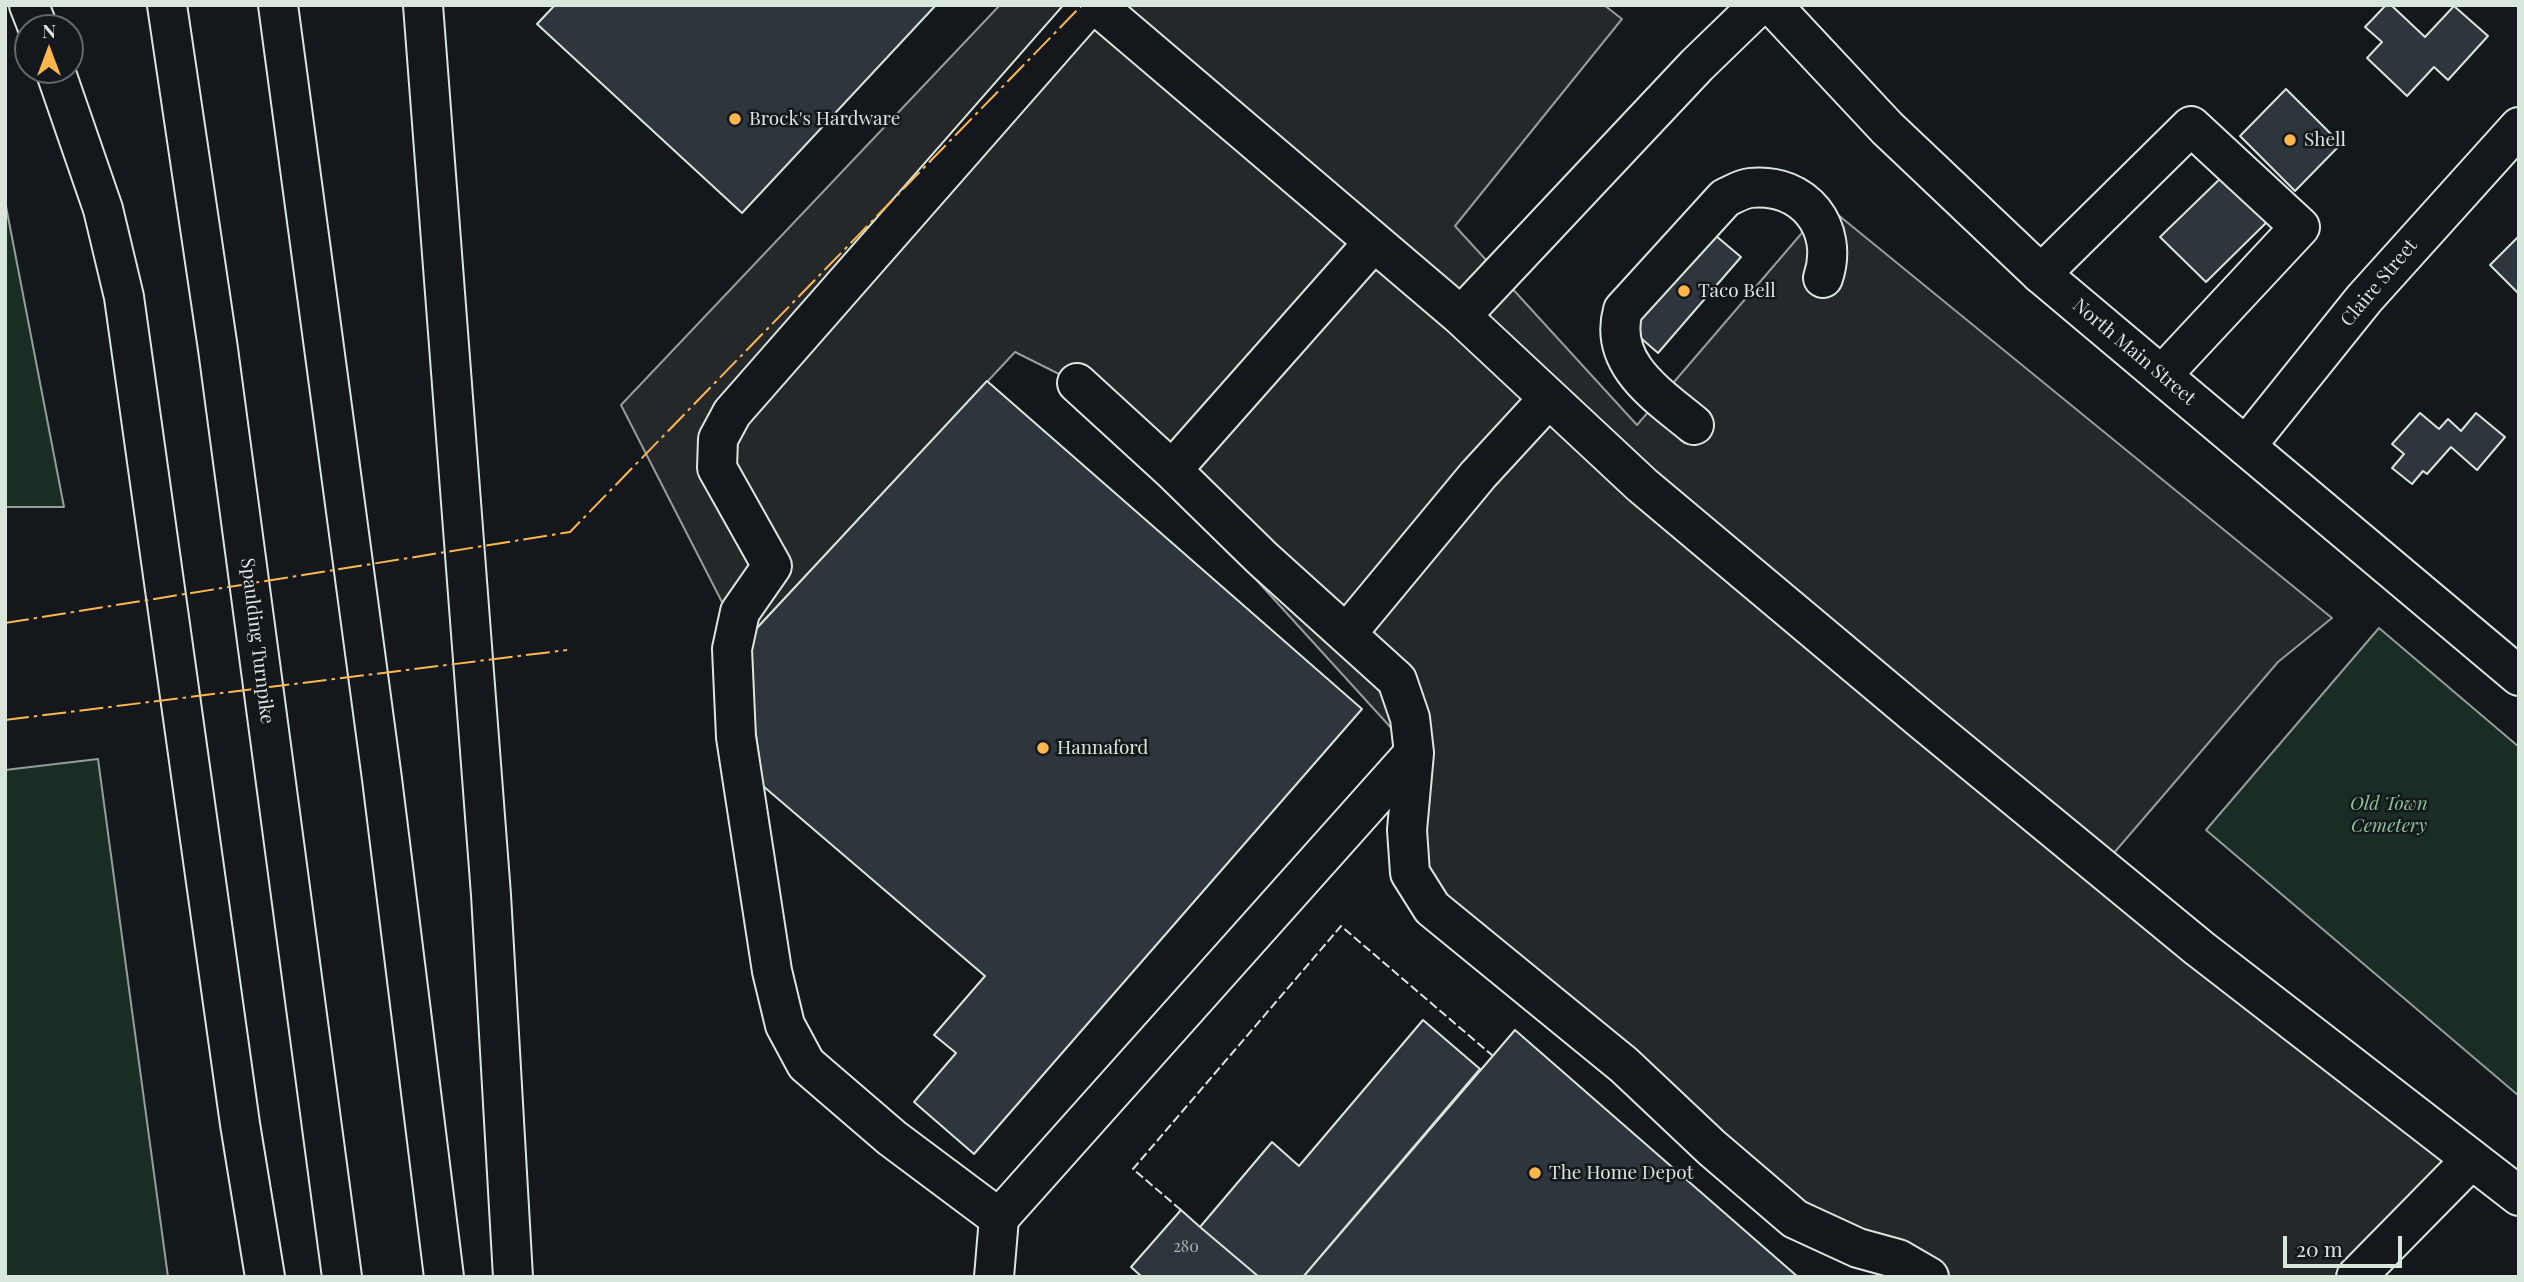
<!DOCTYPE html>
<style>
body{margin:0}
#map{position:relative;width:2524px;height:1282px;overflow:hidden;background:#14181c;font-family:"Playfair Display",serif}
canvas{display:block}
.frame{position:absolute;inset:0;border:7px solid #d8e6dc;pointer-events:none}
.north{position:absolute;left:14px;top:14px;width:70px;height:70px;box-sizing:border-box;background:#14181c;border:2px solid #626a69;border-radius:50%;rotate:0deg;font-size:19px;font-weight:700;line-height:28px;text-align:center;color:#d8e6dc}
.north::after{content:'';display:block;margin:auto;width:24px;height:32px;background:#ffb74d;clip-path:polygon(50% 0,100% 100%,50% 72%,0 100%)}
.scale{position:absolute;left:2283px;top:1236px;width:119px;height:32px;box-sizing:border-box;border:4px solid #d8e6dc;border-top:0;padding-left:9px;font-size:21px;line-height:24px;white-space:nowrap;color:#d8e6dc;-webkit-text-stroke:5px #14181c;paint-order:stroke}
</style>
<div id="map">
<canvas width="2524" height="1282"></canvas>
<div class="frame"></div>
<div class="north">N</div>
<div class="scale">20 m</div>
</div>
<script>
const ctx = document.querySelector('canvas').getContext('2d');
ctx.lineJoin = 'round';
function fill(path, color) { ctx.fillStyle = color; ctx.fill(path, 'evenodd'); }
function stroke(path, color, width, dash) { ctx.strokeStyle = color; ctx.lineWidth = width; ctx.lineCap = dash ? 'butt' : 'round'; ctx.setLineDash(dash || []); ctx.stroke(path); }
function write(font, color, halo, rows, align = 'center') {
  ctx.font = font + ' "Playfair Display",serif'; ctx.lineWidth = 5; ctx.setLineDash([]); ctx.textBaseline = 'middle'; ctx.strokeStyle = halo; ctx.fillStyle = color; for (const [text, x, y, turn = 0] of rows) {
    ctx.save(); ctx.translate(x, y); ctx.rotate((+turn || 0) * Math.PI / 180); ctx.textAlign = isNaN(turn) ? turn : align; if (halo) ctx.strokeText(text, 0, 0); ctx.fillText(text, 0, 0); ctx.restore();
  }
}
const green = new Path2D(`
 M 5,201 L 64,507 L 5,507 Z
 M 2379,628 L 2519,747 L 2519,1096 L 2206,830 Z
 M 98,759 L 168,1277 L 5,1277 L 5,770 Z`);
fill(green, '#1a2d24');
stroke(green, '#939e99', 2);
const parking = new Path2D(`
 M 1000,5 L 1604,5 L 1622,19 L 1455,226 L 1637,425 L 1826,205 L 2332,618 L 2278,662 L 2101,868 L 2470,1161 L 2356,1277 L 1929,1277 L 1858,1248 L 1432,908 L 1414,753 L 1077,383 L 1015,352 L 743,643 L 621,405 Z`);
fill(parking, '#24282b');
stroke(parking, '#939e99', 2);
const building = new Path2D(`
 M 555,5 L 936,5 L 742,213 L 537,24 Z
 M 2386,5 L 2391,5 L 2425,37 L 2454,6 L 2488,36 L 2448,80 L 2434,67 L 2407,96 L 2367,58 L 2382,42 L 2365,27 Z
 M 2286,89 L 2341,144 L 2295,191 L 2240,136 Z
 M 2227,172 L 2272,217 L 2206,282 L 2160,237 Z
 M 1709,230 L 1741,257 L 1658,353 L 1627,326 Z
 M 2519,236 L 2519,294 L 2490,265 Z
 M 987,381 L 1362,709 L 974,1154 L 914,1102 L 956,1053 L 934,1035 L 985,976 L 763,786 L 743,643 Z
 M 2420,413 L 2439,429 L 2448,419 L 2461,431 L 2476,413 L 2505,437 L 2477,470 L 2451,447 L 2427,474 L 2423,471 L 2412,484 L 2392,468 L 2404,454 L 2392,444 Z
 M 1423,1020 L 1480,1069 L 1303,1277 L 1259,1277 L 1200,1227 L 1272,1142 L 1299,1166 Z
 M 1515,1030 L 1798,1277 L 1303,1277 Z
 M 1181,1210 L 1200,1227 L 1259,1277 L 1142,1277 L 1131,1267 Z`);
fill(building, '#2c363c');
stroke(building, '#d8e6dc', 2);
const minor = new Path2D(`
 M 1096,5 L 1461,316 L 1642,485 L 1922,720 L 2199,948 L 2519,1196
 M 2041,274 L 2191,126 L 2300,227 L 2162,375
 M 1461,316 L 1697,65 L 1759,5
 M 1077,383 L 1172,470 L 1262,558 L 1397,680 L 1410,718 L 1414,753 L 1407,830 L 1410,873 L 1432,908 L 1624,1065 L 1712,1148 L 1795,1219 L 1858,1248 L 1898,1259 L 1929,1277
 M 1694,425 C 1658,395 1608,364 1623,310 L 1725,198 C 1732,195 1741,189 1750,188 C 1804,182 1840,228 1823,278
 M 2246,446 L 2364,299 L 2519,127
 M 1172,470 L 1373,243
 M 1347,633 L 1478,475 L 1548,399
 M 999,1218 L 1414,753
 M 994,1277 L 999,1218 L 892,1138 L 806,1064 L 785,1025 L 772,971 L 736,737 L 732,649 L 740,612 L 772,566 L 717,468 L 718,439 L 732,413 L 1090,5
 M 2356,1277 L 2470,1161`);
const major = new Path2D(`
 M 1772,5 L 1887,128 L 2041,274 L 2519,676`);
const highway = new Path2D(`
 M 29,5 L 38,28
 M 167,5 L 218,349 L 342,1277
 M 278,5 L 382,779 L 444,1277
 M 423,5 L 491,895 L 513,1277
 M 55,70 L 103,209 L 124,297 L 240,1124 L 265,1277`);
stroke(minor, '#d8e6dc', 42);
stroke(major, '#d8e6dc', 42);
stroke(highway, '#d8e6dc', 42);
stroke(minor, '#14181c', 38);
stroke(major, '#14181c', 38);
stroke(highway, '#14181c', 38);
stroke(new Path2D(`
 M 1181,1210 L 1133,1169 L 1341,926 L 1493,1056`), '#d8e6dc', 2, [9, 3.5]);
stroke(new Path2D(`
 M 5,623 L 570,532 L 1082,5
 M 5,720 L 567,650`), '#ffb74d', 2, [24, 5, 3.5, 5]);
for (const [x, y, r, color] of [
 [735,119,7,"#ffb74d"],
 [2290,140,7,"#ffb74d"],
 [1684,291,7,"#ffb74d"],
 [1043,748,7,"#ffb74d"],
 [1535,1173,7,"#ffb74d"]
]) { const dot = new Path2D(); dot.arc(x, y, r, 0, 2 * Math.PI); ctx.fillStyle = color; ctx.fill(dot); stroke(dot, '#14181c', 2.5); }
write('16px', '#adbab4', null, [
 ["280",1186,1247]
]);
write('19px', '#d8e6dc', '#14181c', [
 ["Brock's Hardware",749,119],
 ["Shell",2304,140],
 ["Taco Bell",1698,291],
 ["Hannaford",1057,748],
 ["The Home Depot",1549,1173]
], 'left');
write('19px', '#d8e6dc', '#14181c', [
 ["Claire Street",2379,283,-50],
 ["North Main Street",2134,352,40],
 ["Spaulding Turnpike",257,641,83]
]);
write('italic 19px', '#8ac095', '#14181c', [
 ["Old Town",2389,804],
 ["Cemetery",2389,826]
]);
</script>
